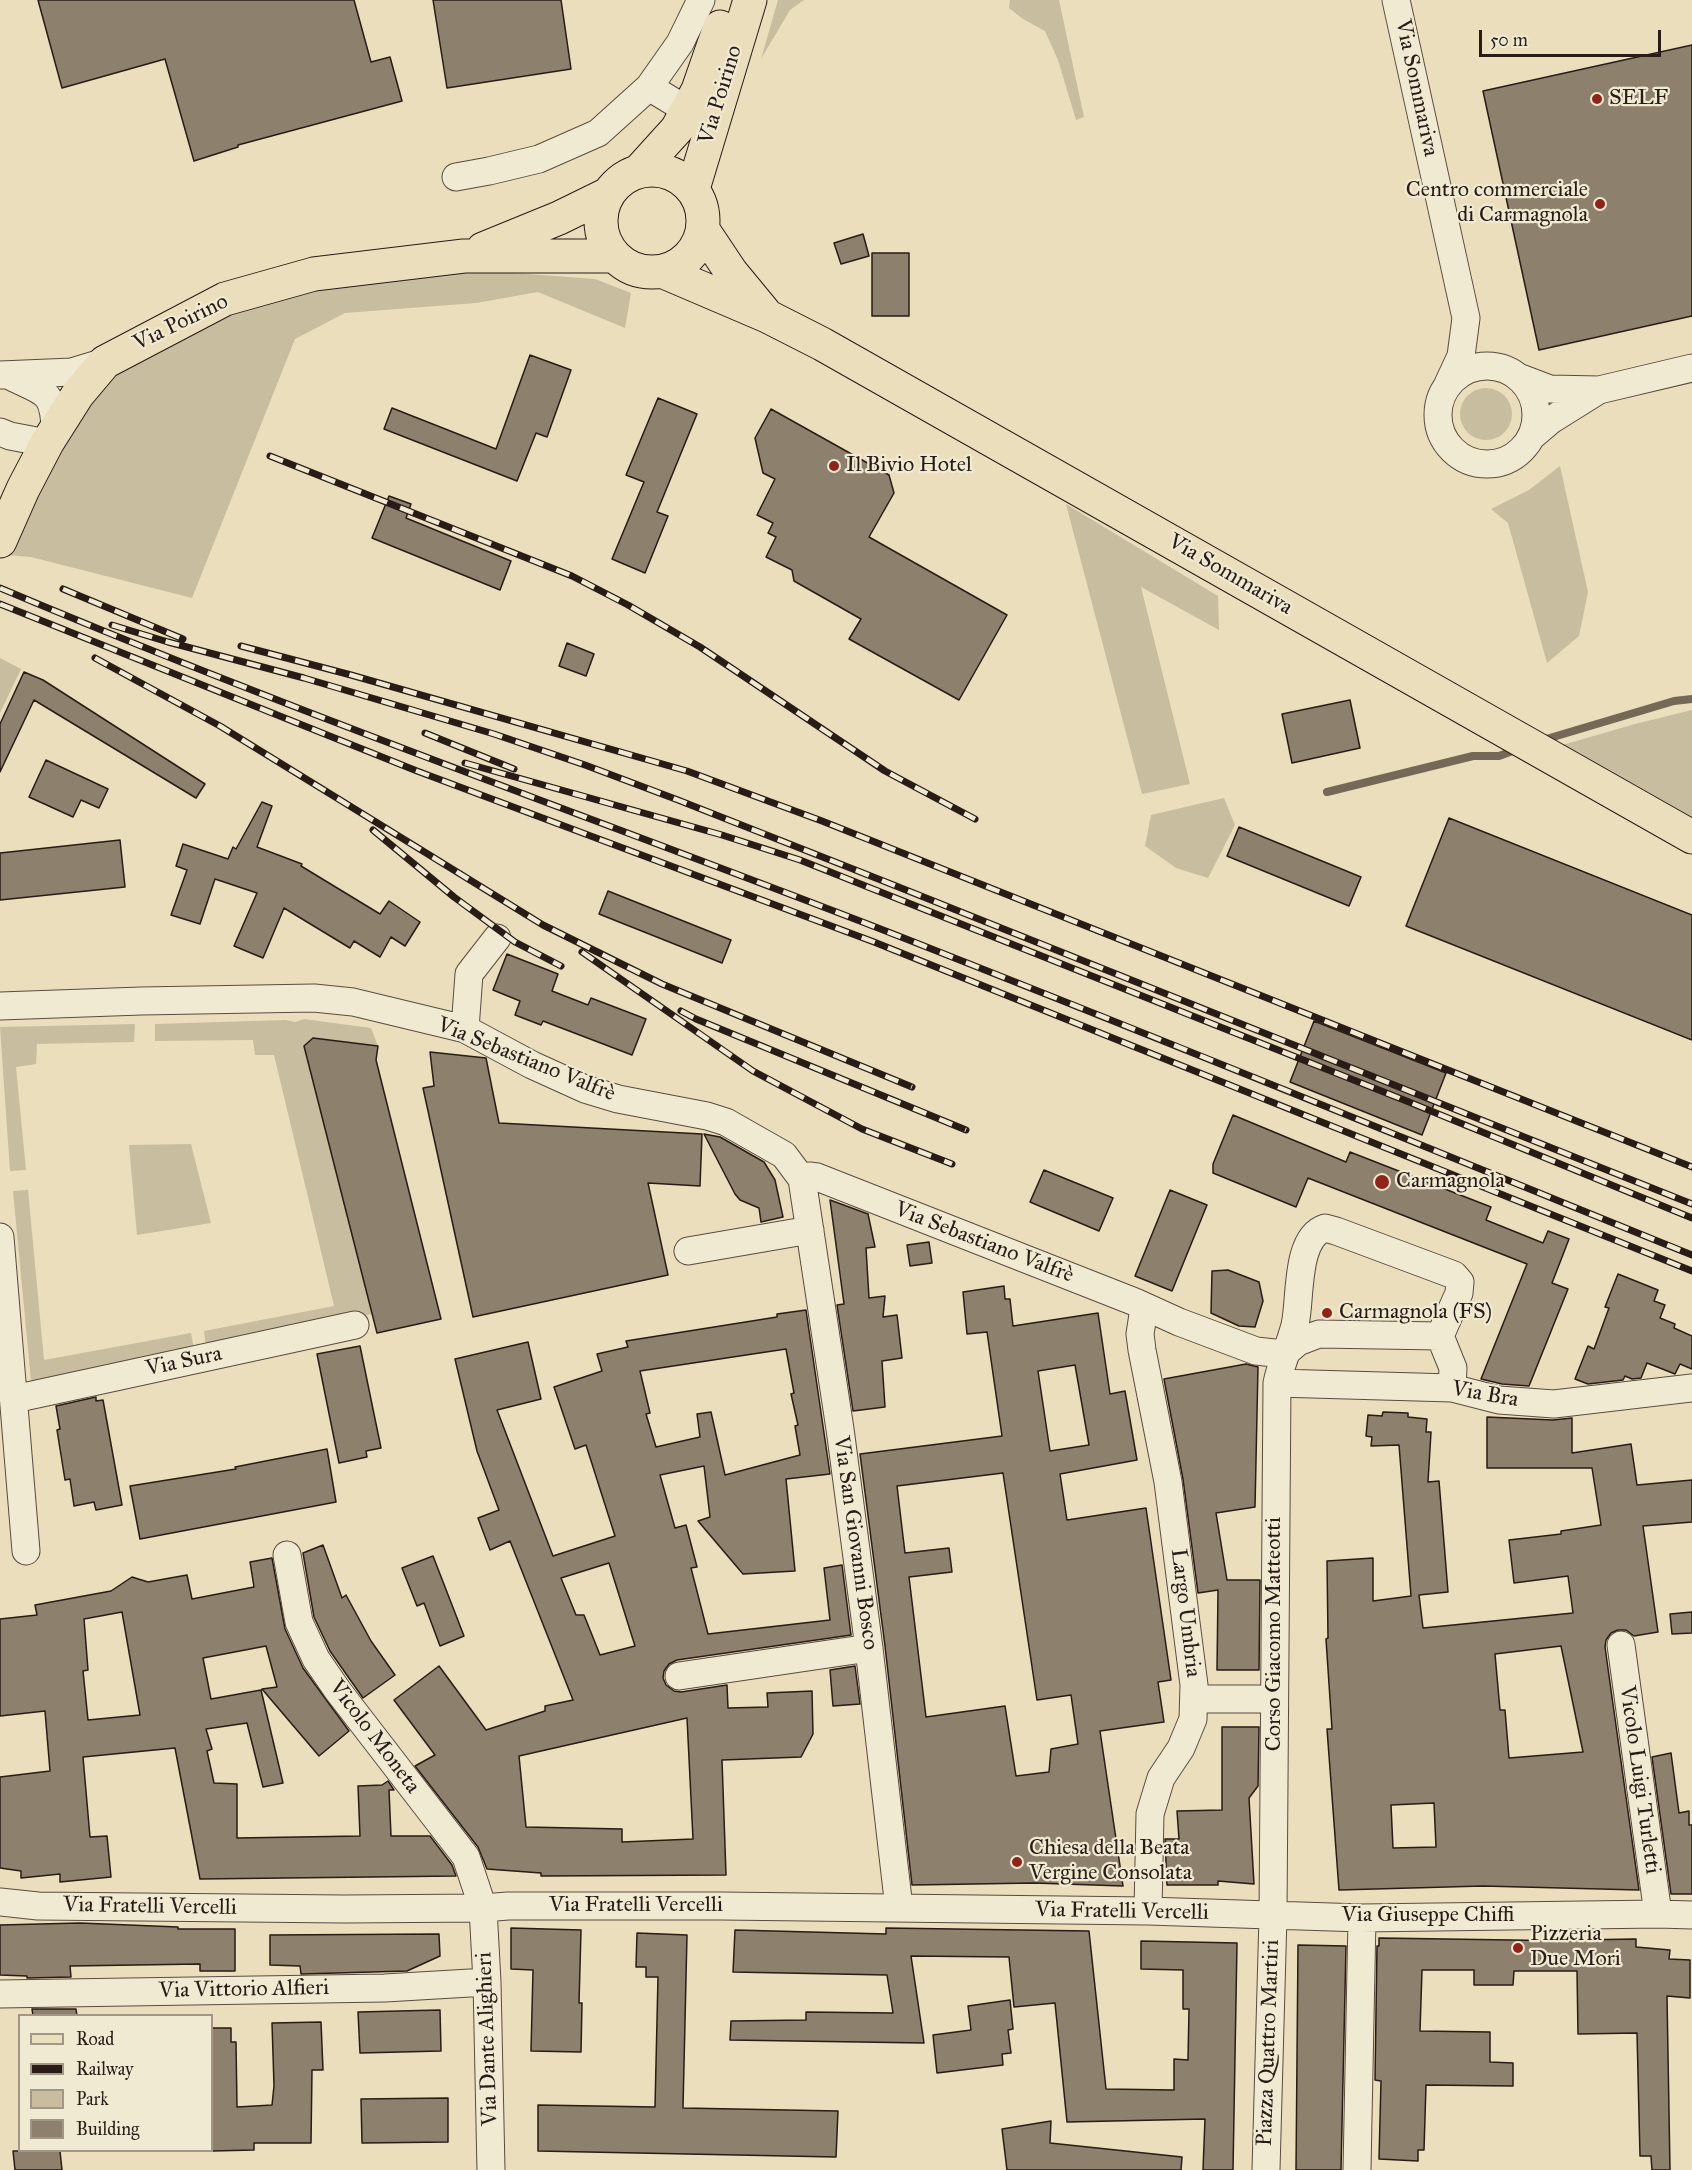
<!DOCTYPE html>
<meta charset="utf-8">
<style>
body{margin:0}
#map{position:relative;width:1692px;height:2170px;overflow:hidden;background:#eadebc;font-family:"IM FELL Great Primer",serif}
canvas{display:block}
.legend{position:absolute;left:18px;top:2014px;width:195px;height:138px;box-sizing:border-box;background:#f1ead3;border:2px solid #a19787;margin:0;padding:8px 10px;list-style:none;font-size:18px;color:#291b15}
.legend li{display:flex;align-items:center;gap:12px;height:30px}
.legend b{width:30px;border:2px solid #a19787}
.scale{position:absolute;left:1479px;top:30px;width:182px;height:27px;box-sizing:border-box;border:3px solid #291b15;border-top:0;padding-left:8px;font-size:18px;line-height:21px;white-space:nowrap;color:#291b15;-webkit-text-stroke:4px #f1ead3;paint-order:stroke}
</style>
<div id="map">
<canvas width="1692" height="2170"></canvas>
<ul class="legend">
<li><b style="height:8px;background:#eadebc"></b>Road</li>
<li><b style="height:8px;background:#291b15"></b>Railway</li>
<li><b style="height:16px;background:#c9bda0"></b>Park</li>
<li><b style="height:16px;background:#8d806c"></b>Building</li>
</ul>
<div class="scale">50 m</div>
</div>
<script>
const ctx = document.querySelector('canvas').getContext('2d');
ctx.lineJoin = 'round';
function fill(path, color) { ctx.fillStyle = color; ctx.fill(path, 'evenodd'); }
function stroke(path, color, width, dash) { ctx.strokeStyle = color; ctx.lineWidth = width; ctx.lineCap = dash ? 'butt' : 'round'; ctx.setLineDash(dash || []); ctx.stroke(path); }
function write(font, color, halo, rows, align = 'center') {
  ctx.font = font + ' "IM FELL Great Primer",serif'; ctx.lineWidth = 4.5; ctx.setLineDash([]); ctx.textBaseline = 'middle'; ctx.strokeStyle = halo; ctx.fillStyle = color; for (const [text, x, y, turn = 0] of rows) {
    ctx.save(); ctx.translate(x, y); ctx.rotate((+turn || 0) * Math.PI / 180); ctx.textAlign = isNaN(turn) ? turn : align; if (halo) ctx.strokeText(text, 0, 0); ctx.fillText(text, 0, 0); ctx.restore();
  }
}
fill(new Path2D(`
 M 778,0 L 804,0 L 790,10 L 761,59 Z
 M 1010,0 L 1059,0 L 1084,117 L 1076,120 L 1058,60 L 1045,31 L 1023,19 L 1009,8 Z
 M 460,269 L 595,279 L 631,293 L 625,328 L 538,292 L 476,303 L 345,313 L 295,339 L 192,598 L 31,557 L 6,555 L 47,465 L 102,384 L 223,304 Z
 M1460 414a26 26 0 1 1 52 0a26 26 0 1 1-52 0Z
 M 1560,466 L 1588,592 L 1579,636 L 1547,663 L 1508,523 L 1491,509 L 1529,490 Z
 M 1066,504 L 1218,596 L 1219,630 L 1141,587 L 1190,784 L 1142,794 Z
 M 0,658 L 21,669 L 0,713 Z
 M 1692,710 L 1692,822 L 1559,746 L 1635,724 Z
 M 1224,798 L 1235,825 L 1208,878 L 1176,868 L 1145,846 L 1151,815 Z
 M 304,1019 L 371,1028 L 378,1046 L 313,1038 L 304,1046 L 372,1314 L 206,1346 L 204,1331 L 334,1306 L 274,1055 L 255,1055 L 253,1040 L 155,1041 L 155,1024 L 286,1020 L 295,1022 Z
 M 135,1024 L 134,1042 L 37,1044 L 36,1064 L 16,1067 L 26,1170 L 10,1171 L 0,1027 Z
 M 191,1144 L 211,1223 L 137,1235 L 129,1145 Z
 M 28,1190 L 44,1360 L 191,1333 L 194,1349 L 31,1381 L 13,1191 Z`), '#c9bda0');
stroke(new Path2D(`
 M 1543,740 L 1674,701 L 1692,699
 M 1327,792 L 1473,756 L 1499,756 L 1518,749`), '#756857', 8);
const building = new Path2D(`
 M 38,0 L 354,0 L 371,62 L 390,57 L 402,101 L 238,145 L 238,147 L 194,161 L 165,59 L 62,88 Z
 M 433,0 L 561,0 L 571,69 L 447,88 Z
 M 1692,45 L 1692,316 L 1539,350 L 1483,91 Z
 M 863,234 L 869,256 L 841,264 L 834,243 Z
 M 872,253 L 909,253 L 909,316 L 872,316 Z
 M 530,355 L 571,370 L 547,437 L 536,433 L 517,481 L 384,429 L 392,408 L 496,449 Z
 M 658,398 L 697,414 L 657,512 L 668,516 L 645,573 L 612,559 L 644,482 L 626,475 Z
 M 771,409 L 889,475 L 894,493 L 869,537 L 1007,615 L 959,700 L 849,639 L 861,619 L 794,581 L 792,570 L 766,557 L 776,537 L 768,533 L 773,523 L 757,515 L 775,479 L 763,473 L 755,438 Z
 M 389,496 L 411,504 L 406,518 L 511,561 L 500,590 L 372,538 Z
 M 567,643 L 594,654 L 586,676 L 559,666 Z
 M 24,672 L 43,680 L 205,784 L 196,798 L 34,700 L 0,772 L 0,724 Z
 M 1350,700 L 1360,748 L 1292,763 L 1282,714 Z
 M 46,760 L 108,789 L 99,808 L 81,800 L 73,817 L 29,797 Z
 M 262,802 L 272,806 L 257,847 L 302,864 L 301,866 L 380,914 L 389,901 L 420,922 L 405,946 L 391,937 L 380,957 L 354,941 L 350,948 L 284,908 L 263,958 L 234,946 L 257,893 L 215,879 L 200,924 L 171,915 L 187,870 L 176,866 L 183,844 L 228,859 L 233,847 L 236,849 Z
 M 1449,818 L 1692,915 L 1692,1040 L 1406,926 Z
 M 1239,827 L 1361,877 L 1349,906 L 1227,856 Z
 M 120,840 L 125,887 L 0,900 L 0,853 Z
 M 608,891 L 731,940 L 722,963 L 599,914 Z
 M 507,954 L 558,974 L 552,991 L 588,1005 L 591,998 L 646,1019 L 632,1055 L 543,1021 L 541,1025 L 515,1015 L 520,1001 L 493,990 Z
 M 1314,1021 L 1446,1073 L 1422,1135 L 1290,1082 Z
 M 313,1038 L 378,1046 L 376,1060 L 441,1319 L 377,1333 L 304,1046 Z
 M 430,1052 L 486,1058 L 499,1123 L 702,1134 L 700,1186 L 648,1183 L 668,1275 L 473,1317 L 423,1088 L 434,1086 Z
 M 1233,1115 L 1346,1162 L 1350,1152 L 1491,1207 L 1486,1220 L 1543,1243 L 1548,1231 L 1569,1239 L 1552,1283 L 1568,1289 L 1529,1386 L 1502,1384 L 1481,1379 L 1527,1264 L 1308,1178 L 1296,1207 L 1213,1173 L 1213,1164 Z
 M 704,1134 L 720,1137 L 764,1162 L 775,1180 L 783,1217 L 761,1222 L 759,1208 L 740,1200 L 735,1194 Z
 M 1044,1170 L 1113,1198 L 1099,1231 L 1030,1202 Z
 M 1170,1190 L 1207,1205 L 1172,1291 L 1135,1276 Z
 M 830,1200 L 868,1214 L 875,1247 L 866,1248 L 869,1298 L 885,1296 L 883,1317 L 897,1315 L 902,1358 L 882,1361 L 885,1407 L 853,1411 L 837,1305 L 844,1304 Z
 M 929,1242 L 932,1263 L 910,1266 L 907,1245 Z
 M 1228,1270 L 1259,1282 L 1263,1301 L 1255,1327 L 1239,1326 L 1211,1313 L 1212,1271 Z
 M 1618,1274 L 1658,1290 L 1654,1301 L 1665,1305 L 1660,1318 L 1675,1324 L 1674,1328 L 1692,1336 L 1692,1369 L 1680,1364 L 1675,1374 L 1647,1363 L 1641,1378 L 1632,1379 L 1625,1376 L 1623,1380 L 1588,1384 L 1575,1379 L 1588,1346 L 1594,1349 L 1609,1308 L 1605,1307 Z
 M 1004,1286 L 1005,1299 L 1010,1299 L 1013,1326 L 1098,1313 L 1110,1394 L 1125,1391 L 1137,1460 L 1060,1474 L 1067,1520 L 1146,1508 L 1171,1680 L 1158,1682 L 1164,1722 L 1100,1731 L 1123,1886 L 1034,1883 L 912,1885 L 885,1646 L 860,1454 L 1002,1436 L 987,1332 L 967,1334 L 963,1292 ZM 1075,1365 L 1089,1445 L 1050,1451 L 1038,1371 ZM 1003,1473 L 1037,1700 L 1071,1695 L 1078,1744 L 1051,1749 L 1049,1772 L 1016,1776 L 1005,1706 L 926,1717 L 909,1577 L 952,1572 L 949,1548 L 905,1553 L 897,1486 Z
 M 806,1310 L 830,1474 L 786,1479 L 795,1571 L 743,1574 L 698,1521 L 710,1517 L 704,1466 L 660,1475 L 675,1528 L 686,1525 L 697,1567 L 691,1568 L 708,1634 L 830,1620 L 824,1568 L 842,1565 L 851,1635 L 677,1660 L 669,1664 L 664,1671 L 663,1678 L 666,1685 L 674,1691 L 681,1692 L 727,1685 L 728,1708 L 768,1707 L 767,1693 L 812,1691 L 813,1734 L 801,1757 L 722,1760 L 726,1875 L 541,1876 L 541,1873 L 487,1869 L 478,1847 L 415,1766 L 435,1755 L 394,1700 L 439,1666 L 486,1730 L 545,1711 L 545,1706 L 573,1700 L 510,1541 L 490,1550 L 478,1518 L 499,1510 L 477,1451 L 455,1359 L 528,1342 L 541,1399 L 497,1410 L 553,1556 L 615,1536 L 586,1445 L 575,1449 L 554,1387 L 602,1371 L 597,1354 L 628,1347 L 626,1341 L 777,1317 L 777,1314 ZM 786,1349 L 794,1393 L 791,1394 L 798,1425 L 795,1426 L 800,1455 L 725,1475 L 711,1412 L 697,1414 L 700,1437 L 656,1447 L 646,1414 L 650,1413 L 640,1371 ZM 609,1563 L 635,1646 L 600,1655 L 584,1615 L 576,1615 L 561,1578 ZM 687,1718 L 693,1839 L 622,1842 L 622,1829 L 526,1827 L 519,1756 Z
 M 360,1346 L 381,1448 L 366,1451 L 367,1457 L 339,1463 L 317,1354 Z
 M 1246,1364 L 1258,1367 L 1255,1507 L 1216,1513 L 1227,1580 L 1260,1580 L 1259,1670 L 1217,1670 L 1218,1590 L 1198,1593 L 1183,1479 L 1164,1379 Z
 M 96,1397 L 96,1401 L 103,1400 L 122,1505 L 96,1510 L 94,1502 L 74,1506 L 70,1479 L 65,1480 L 57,1430 L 60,1429 L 56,1406 Z
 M 1383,1412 L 1408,1413 L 1408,1417 L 1427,1419 L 1426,1432 L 1431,1432 L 1428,1482 L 1439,1481 L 1448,1592 L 1419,1595 L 1423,1628 L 1573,1613 L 1568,1576 L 1514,1583 L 1509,1540 L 1561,1534 L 1561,1531 L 1601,1525 L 1592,1468 L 1487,1468 L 1487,1417 L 1553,1420 L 1572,1418 L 1572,1453 L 1631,1444 L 1637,1485 L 1692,1480 L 1692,1522 L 1643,1526 L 1658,1632 L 1634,1636 L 1626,1630 L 1618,1630 L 1611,1633 L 1606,1640 L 1605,1647 L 1639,1890 L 1483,1886 L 1339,1890 L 1327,1729 L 1332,1729 L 1326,1639 L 1328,1638 L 1327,1561 L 1373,1558 L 1373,1601 L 1411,1596 L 1399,1445 L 1371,1446 L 1372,1437 L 1366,1436 L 1368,1415 L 1382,1416 ZM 1561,1646 L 1583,1752 L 1509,1758 L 1505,1710 L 1500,1710 L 1495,1654 ZM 1434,1803 L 1436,1847 L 1393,1848 L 1391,1805 Z
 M 327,1449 L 336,1502 L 140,1539 L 130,1486 L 236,1469 L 235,1467 Z
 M 323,1545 L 342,1598 L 346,1595 L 371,1641 L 395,1675 L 363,1698 L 330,1651 L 314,1617 L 303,1553 Z
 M 433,1556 L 464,1636 L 440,1646 L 424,1603 L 417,1606 L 402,1568 Z
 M 272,1558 L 285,1629 L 303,1668 L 349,1731 L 319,1756 L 262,1689 L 277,1687 L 266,1646 L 203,1658 L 211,1699 L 261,1690 L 283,1783 L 263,1787 L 247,1723 L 206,1729 L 212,1749 L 207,1751 L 214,1783 L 237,1784 L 237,1838 L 360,1836 L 358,1786 L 382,1785 L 388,1781 L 394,1790 L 389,1790 L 391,1836 L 430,1836 L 452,1865 L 456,1876 L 200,1879 L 175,1748 L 83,1757 L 90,1837 L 107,1836 L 111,1877 L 60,1882 L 60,1874 L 21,1878 L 21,1871 L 0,1868 L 0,1777 L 50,1771 L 45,1711 L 0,1716 L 0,1619 L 37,1615 L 35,1605 L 111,1591 L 132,1577 L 148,1582 L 187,1575 L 192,1599 L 254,1587 L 250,1562 ZM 122,1612 L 140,1715 L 88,1720 L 83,1671 L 88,1670 L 84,1619 Z
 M 1692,1612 L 1692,1633 L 1672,1634 L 1670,1614 Z
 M 855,1666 L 860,1704 L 833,1706 L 830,1670 Z
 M 1222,1727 L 1259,1727 L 1258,1786 L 1249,1798 L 1254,1884 L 1218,1881 L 1218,1885 L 1167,1885 L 1165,1839 L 1179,1839 L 1177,1811 L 1222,1810 Z
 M 1671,1753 L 1679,1813 L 1689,1811 L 1689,1825 L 1692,1825 L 1692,1894 L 1671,1894 L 1652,1757 Z
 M 80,1923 L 178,1927 L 178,1929 L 235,1929 L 235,1971 L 200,1971 L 200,1964 L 70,1966 L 71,1977 L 27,1978 L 27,1976 L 0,1975 L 0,1925 Z
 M 511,1928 L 581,1930 L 579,2003 L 582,2003 L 581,2052 L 531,2051 L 533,1970 L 511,1969 Z
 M 886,1928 L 1089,1931 L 1106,2089 L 1174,2090 L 1174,2059 L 1188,2060 L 1189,2009 L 1183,2009 L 1183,1970 L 1141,1969 L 1141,1941 L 1237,1943 L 1233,2170 L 1203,2170 L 1205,2119 L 1067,2122 L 1055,2003 L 1014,2007 L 1009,1957 L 911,1956 L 924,2043 L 730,2040 L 731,2021 L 806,2020 L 806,2012 L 893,2013 L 887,1975 L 733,1972 L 735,1930 L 886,1934 Z
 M 637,1933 L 687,1935 L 683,2108 L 838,2111 L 836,2157 L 538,2151 L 538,2105 L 655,2107 L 658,1977 L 646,1977 L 646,1967 L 636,1967 Z
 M 439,1934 L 440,1956 L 407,1971 L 301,1974 L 300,1966 L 270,1965 L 270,1935 Z
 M 1379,1938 L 1577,1941 L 1577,1940 L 1636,1939 L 1636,1947 L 1670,1950 L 1669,1959 L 1690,1960 L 1690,1998 L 1667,1996 L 1670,2170 L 1652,2170 L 1651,2156 L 1640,2156 L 1637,2033 L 1578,2034 L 1577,1971 L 1514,1971 L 1513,1985 L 1474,1985 L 1474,1970 L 1422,1970 L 1420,2031 L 1490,2032 L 1490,2062 L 1513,2063 L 1513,2086 L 1426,2085 L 1424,2150 L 1418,2150 L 1418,2161 L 1379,2159 L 1381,2081 L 1375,2080 L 1377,1946 L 1379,1946 Z
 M 1298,1945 L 1346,1946 L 1341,2170 L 1296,2170 Z
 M 1010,2000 L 1013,2029 L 1008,2030 L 1011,2053 L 1002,2054 L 1003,2065 L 937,2073 L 933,2035 L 971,2030 L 968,2006 Z
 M 32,2009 L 76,2009 L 77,2016 L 33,2016 Z
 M 440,2010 L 441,2051 L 360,2053 L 358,2012 Z
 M 321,2022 L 323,2070 L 312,2070 L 311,2143 L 254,2143 L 254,2150 L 212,2151 L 212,2028 L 231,2028 L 231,2042 L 236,2042 L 237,2107 L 272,2105 L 274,2086 L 272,2023 Z
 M 448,2098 L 448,2142 L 362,2143 L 361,2099 Z
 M 1051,2121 L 1050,2143 L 1182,2157 L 1181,2170 L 1007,2170 L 1002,2129 Z
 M 13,2151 L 60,2151 L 62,2170 L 15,2170 Z`);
fill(building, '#8d806c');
stroke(building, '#291b15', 1.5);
const minor = new Path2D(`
 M 1396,0 L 1466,318 L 1461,356 L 1448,384
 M 649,87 L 687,110
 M 456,177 L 489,171 L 539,159 L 598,133 L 649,87 L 680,43 L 701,0
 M1438 415a49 49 0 1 1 98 0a49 49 0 1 1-98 0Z
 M 0,375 L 72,372 L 105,362
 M 12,377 C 44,393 54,390 55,430
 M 1521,378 L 1550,389 L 1599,390 L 1692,368
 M 0,432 L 10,436 L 47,443
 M 1531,437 L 1551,420 L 1599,390
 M 0,1006 L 141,1001 L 314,998 L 353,1002 L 465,1029 L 532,1065 L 585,1089 L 618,1099 L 707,1116 L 726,1122 L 784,1155 L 802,1179 L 809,1176 L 817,1177 L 1135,1302 L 1179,1322 L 1256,1351 L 1284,1354
 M 465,1029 L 469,974 L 497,938
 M 802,1179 L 840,1429 L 869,1648 L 899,1908
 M 0,1237 L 26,1551
 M 688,1251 L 810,1230
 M 1144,1308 L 1140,1334 L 1142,1350 L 1168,1482 L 1194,1685 L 1193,1719 L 1181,1748 L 1161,1778 L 1150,1814 L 1148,1911
 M 1440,1336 L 1453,1368 L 1452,1388
 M 1284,1354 L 1298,1342 L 1319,1334 L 1440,1336
 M 1277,1383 L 1452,1388 L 1499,1400 L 1554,1404 L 1692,1388
 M 14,1399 L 355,1325
 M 287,1555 L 299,1622 L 316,1659 L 338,1691 L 466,1857 L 483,1908 L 487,1982 L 491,2170
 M 1621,1645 L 1658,1914
 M 679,1676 L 869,1648
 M 1194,1699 L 1274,1699
 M 0,1902 L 38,1906 L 344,1909 L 483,1908 L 508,1906 L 721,1906 L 1148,1911 L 1362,1918 L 1658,1914 L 1692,1915
 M 0,1994 L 385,1988 L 487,1982
 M 1266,2170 L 1273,1916 L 1277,1383 C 1281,1363 1290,1345 1295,1325 C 1301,1299 1295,1238 1325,1228 L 1336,1231 L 1454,1275 L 1460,1282 L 1459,1293 L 1440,1336
 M 1357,2170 L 1362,1918`);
const major = new Path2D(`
 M601 221a51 51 0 1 1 102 0a51 51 0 1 1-102 0Z
 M 639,171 L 677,129 L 698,90 L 720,27
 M 693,189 L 750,0
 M 703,230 L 731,272 L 764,312
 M 483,249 L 559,218 L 608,194
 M 664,272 L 767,316 L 822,344 L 1692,837
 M 0,541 L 23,489 L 47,443 L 78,394 L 105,362 L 225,299 L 314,274 L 464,256 L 614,256`);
stroke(minor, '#594c3f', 29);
stroke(major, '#291b15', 35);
stroke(minor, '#f1ead3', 27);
stroke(major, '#eadebc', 33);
const rail = new Path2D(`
 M 270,456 L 572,576 L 628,605 L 700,647 L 885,771 L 975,819
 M 0,588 C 289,710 585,815 878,928 C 1150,1034 1421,1145 1692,1255
 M 63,589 L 183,639
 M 0,604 L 417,771 L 874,942 L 1692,1271
 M 112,625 L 168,642 L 304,678 L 494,734 L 585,765 L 678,800 L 896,886 L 1692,1204
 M 241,646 L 351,675 L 687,771 L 822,821 L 1692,1167
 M 95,658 L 220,726 L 543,925 L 662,984 L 912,1087
 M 425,733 L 514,769
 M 465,763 L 722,835 L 800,860 L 1409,1102 L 1692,1218
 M 373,830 L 454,897 L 515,942 L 561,966
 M 582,952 L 753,1071 L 862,1129 L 952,1164
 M 681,1011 L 696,1019 L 966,1130`);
stroke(rail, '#291b15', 7);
stroke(rail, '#f1ead3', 4.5, [14]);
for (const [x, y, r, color] of [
 [1597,99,6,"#8f2418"],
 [1600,204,6,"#8f2418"],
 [834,466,6,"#8f2418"],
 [1382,1182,8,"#8f2418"],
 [1327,1313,6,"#8f2418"],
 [1017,1862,6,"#8f2418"],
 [1518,1948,6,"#8f2418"]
]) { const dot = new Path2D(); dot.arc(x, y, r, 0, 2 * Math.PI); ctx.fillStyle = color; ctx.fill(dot); stroke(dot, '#f1ead3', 2); }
write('22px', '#291b15', '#f1ead3', [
 ["Via Sommariva",1416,88,78],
 ["Via Poirino",721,95,-73],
 ["Via Poirino",181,323,-26],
 ["Via Sommariva",1230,575,30],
 ["Via Sebastiano Valfrè",526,1060,22],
 ["Via Sebastiano Valfrè",984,1243,21],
 ["Via Sura",184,1362,-12],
 ["Via Bra",1485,1395,10],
 ["Via San Giovanni Bosco",855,1543,82],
 ["Largo Umbria",1185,1613,83],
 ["Corso Giacomo Matteotti",1275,1634,-90],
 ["Vicolo Moneta",374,1737,53],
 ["Vicolo Luigi Turletti",1639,1780,82],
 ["Via Fratelli Vercelli",636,1906],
 ["Via Fratelli Vercelli",150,1907,1],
 ["Via Fratelli Vercelli",1122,1912,1],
 ["Via Giuseppe Chiffi",1428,1916],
 ["Via Vittorio Alfieri",244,1990,-1],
 ["Via Dante Alighieri",488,2039,-92],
 ["Piazza Quattro Martiri",1269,2043,-88]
]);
write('22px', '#291b15', '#f1ead3', [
 ["SELF",1609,99],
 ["Centro commerciale",1588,191,"right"],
 ["di Carmagnola",1588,216,"right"],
 ["Il Bivio Hotel",846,466],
 ["Carmagnola",1396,1182],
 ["Carmagnola (FS)",1339,1313],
 ["Chiesa della Beata",1029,1849],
 ["Vergine Consolata",1029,1874],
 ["Pizzeria",1530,1935],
 ["Due Mori",1530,1960]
], 'left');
</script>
